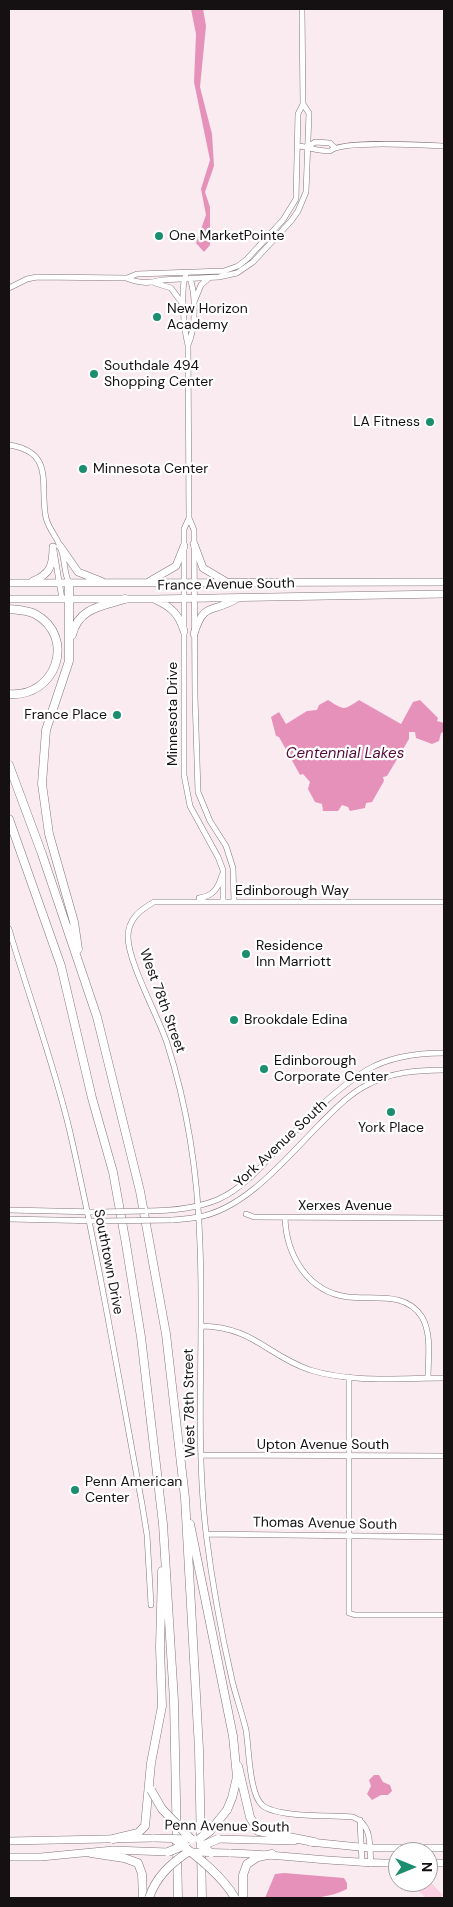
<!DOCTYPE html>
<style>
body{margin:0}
#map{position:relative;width:453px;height:1907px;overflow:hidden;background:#faebf1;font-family:"DM Sans",sans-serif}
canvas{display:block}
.frame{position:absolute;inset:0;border:10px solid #151012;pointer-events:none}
.north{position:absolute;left:388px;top:1842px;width:50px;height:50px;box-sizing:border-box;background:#fff;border:1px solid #a19fa0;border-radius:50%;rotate:90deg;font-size:14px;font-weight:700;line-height:20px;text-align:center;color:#151012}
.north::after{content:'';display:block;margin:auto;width:18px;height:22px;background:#1c8e70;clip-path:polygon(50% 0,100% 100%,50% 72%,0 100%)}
</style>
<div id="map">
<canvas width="453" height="1907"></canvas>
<div class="frame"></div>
<div class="north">N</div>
</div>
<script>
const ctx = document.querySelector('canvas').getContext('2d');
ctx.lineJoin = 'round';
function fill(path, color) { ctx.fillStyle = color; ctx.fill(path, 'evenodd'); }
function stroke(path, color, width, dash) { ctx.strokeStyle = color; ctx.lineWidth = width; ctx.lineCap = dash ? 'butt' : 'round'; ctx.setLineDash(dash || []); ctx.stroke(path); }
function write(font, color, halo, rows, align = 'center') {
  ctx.font = font + ' "DM Sans",sans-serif'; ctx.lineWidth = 4.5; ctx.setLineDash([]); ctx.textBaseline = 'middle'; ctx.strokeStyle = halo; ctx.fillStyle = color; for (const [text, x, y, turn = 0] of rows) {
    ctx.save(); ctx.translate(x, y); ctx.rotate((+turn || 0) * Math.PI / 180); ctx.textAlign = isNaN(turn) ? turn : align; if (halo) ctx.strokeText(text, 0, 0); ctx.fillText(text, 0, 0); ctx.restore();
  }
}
fill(new Path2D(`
 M 428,1880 L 443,1895 L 440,1898 L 426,1898 L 417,1890 Z`), '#fbcfe2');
fill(new Path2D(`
 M 191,9 L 203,9 L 206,26 L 200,87 L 212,134 L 214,166 L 205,192 L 210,207 L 210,245 L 204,252 L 196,243 L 206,215 L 201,189 L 210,160 L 194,82 L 196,34 Z
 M 328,700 C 344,710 343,711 359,700 L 401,724 L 413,702 L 420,700 L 438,718 L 437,721 L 444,723 L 444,732 L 441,733 L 439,741 L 432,744 L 416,738 L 415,732 L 409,732 L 409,739 L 387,776 L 383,777 L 384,781 L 372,802 L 366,803 L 365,808 L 350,811 L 348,807 L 342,805 L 338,811 L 323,811 L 322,804 L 315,802 L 308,789 L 310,782 L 303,774 L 300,775 L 279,737 L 276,736 L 271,717 L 279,712 L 286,724 L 307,711 L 317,710 L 319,705 Z
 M 374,1775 L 379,1775 L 383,1782 L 390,1785 L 392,1791 L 388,1795 L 381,1795 L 372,1800 L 367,1794 L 371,1786 L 369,1780 Z
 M 284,1873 L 344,1878 L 347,1883 L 347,1889 C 321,1902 293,1898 265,1898 L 275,1874 Z`), '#e691ba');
const minor = new Path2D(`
 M 298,146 C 309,147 317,151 330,151 C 342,140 423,145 444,146
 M 308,147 L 315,142 L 330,143 L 334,147
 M 186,274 C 180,289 184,330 188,345 L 189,518 L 194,530 L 195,697 L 198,792 L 210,821 L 226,846 L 233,868 L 234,902
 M 127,278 L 137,274 L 224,271 L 238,266 L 247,259 L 283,220 L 296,199 L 298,114 L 303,104
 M 155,283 L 171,288 L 184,306
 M 9,288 L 27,279 L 37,277 L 126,278 C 139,283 148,284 161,280 L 219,277 L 237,273 L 253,262 L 291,221 L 298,211 L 306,192 L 309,113 L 303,104 L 302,9
 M 194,302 L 201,285 L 209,278
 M 188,345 C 196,327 196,296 190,278
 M 9,445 C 56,452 39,486 46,518 C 49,530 58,538 61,549 C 65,560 64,573 69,583
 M 189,518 L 184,529 L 184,775 L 190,806 L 218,857 L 223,870 L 223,902
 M 54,551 L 62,599
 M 199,898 C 213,896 218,889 222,875
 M 9,929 C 29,997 54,1064 70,1132 C 98,1255 119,1380 142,1504 L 147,1535 L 151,1605
 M 9,1210 L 98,1212
 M 145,1211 C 169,1211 196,1209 219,1199 C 241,1189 258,1170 274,1153 C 302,1124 332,1091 367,1070 C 389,1057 419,1053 444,1053
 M 246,1214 L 254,1217 L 444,1218
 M 285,1217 C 286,1254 307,1292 348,1297 C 373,1300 406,1291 422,1317 C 432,1334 428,1359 428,1378
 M 9,1219 L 101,1221
 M 172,1220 C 180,1219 189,1219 198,1217 C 246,1209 287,1157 320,1124 C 334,1110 349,1094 367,1085 C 391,1072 418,1070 444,1070
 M 201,1326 C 254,1327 266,1355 310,1370 C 352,1383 401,1378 444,1378
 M 349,1377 L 349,1613 L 355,1615 L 444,1615
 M 202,1455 L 444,1456
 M 206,1534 L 444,1537
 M 360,1820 L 362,1863
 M 371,1864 C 369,1845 373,1825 353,1817 C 332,1815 277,1818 262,1805 C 249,1793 249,1747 246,1730 C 242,1713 236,1697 232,1680 C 221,1632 212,1582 206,1533 C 195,1438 204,1341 200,1245 C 198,1177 188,1108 167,1043 C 158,1016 128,962 128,937 C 128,919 140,910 154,902 L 444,902`);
const major = new Path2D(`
 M 194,544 L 203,568 L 225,581
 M 60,546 L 78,572 L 101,581
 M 33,581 C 50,574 53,566 53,547
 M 150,581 L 176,566 L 184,546
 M 9,583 L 444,582
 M 9,599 L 154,599 L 444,594
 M 156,600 C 172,607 179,615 184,631
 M 194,634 C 204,600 213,614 238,598
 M 218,1839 L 294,1841
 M 9,1841 L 154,1838
 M 310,1842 L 369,1848 L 444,1848
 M 229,1853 C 285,1854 341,1864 398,1863
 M 9,1857 L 41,1857 L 113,1850 L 168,1852
 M 428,1863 L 444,1863`);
const highway = new Path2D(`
 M 69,583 L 69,661 L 46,730 L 42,784 L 49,834 L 74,922 L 78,949
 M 9,609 C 18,610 27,610 35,614 C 77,637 56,698 9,694
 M 72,635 C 78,608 102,606 125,599
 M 9,765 L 42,854 L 97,1017 L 140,1191 L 166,1334 L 185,1498 L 199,1749 L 202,1898
 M 9,819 L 61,966 L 92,1098 L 113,1172 L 126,1244 L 141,1337 L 163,1524 L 174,1701 L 178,1898
 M 190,1524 L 233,1736 L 237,1777 L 232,1798 L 227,1810
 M 238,1766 L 250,1817 L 258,1831 L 314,1842
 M 113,1839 L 138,1833 L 145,1826 L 151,1763 L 162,1706 L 160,1647 L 162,1571
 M 91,1853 L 124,1858 L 138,1863 L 142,1874 L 143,1898
 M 243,1898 L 243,1875 L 247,1864 L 258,1857 L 272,1854`);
stroke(minor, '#83757b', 6);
stroke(major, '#83757b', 8);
stroke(highway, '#83757b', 9);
stroke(minor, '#fff', 5);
stroke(major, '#fff', 7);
stroke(highway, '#fff', 8);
const minorBridge = new Path2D(`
 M 98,1212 L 145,1211
 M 101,1221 L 172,1220`);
const majorBridge = new Path2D(`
 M 154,1838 L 191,1839
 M 192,1852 L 229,1853`);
const highwayBridge = new Path2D(`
 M 151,1790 L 162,1809 L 191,1839
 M 174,1839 C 195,1855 222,1875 235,1898
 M 199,1839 L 210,1831 L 227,1810
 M 202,1846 L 218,1839
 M 202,1846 L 211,1853
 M 168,1852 L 185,1845
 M 149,1898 C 156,1877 170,1864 188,1852`);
stroke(minorBridge, '#83757b', 6, []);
stroke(majorBridge, '#83757b', 8, []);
stroke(highwayBridge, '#83757b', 9, []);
stroke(minorBridge, '#fff', 5);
stroke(majorBridge, '#fff', 7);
stroke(highwayBridge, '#fff', 8);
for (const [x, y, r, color] of [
 [159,236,5,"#1c8e70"],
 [157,317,5,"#1c8e70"],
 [94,374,5,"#1c8e70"],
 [430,422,5,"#1c8e70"],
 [83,469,5,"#1c8e70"],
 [117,715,5,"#1c8e70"],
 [246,954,5,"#1c8e70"],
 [234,1020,5,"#1c8e70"],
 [264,1069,5,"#1c8e70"],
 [391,1112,5,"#1c8e70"],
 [75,1490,5,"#1c8e70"]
]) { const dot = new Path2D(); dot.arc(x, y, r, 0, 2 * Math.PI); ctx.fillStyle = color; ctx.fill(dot); stroke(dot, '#fff', 2); }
write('14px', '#151012', '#fff', [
 ["One MarketPointe",169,236],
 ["New Horizon",167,309],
 ["Academy",167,325],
 ["Southdale 494",104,366],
 ["Shopping Center",104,382],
 ["LA Fitness",420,422,"right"],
 ["Minnesota Center",93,469],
 ["France Place",107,715,"right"],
 ["Residence",256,946],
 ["Inn Marriott",256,962],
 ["Brookdale Edina",244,1020],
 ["Edinborough",274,1061],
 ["Corporate Center",274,1077],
 ["York Place",391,1128,"center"],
 ["Penn American",85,1482],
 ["Center",85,1498]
], 'left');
write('14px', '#151012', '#fff', [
 ["France Avenue South",226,585,-1],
 ["Minnesota Drive",173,714,-90],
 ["Edinborough Way",292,891],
 ["West 78th Street",162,1001,70],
 ["York Avenue South",281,1144,-43],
 ["Xerxes Avenue",345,1206],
 ["Southtown Drive",108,1262,79],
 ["West 78th Street",190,1403,-91],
 ["Upton Avenue South",323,1445],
 ["Thomas Avenue South",325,1524,1],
 ["Penn Avenue South",227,1827,1]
]);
write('italic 15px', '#560a38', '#fff', [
 ["Centennial Lakes",345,754]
]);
</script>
